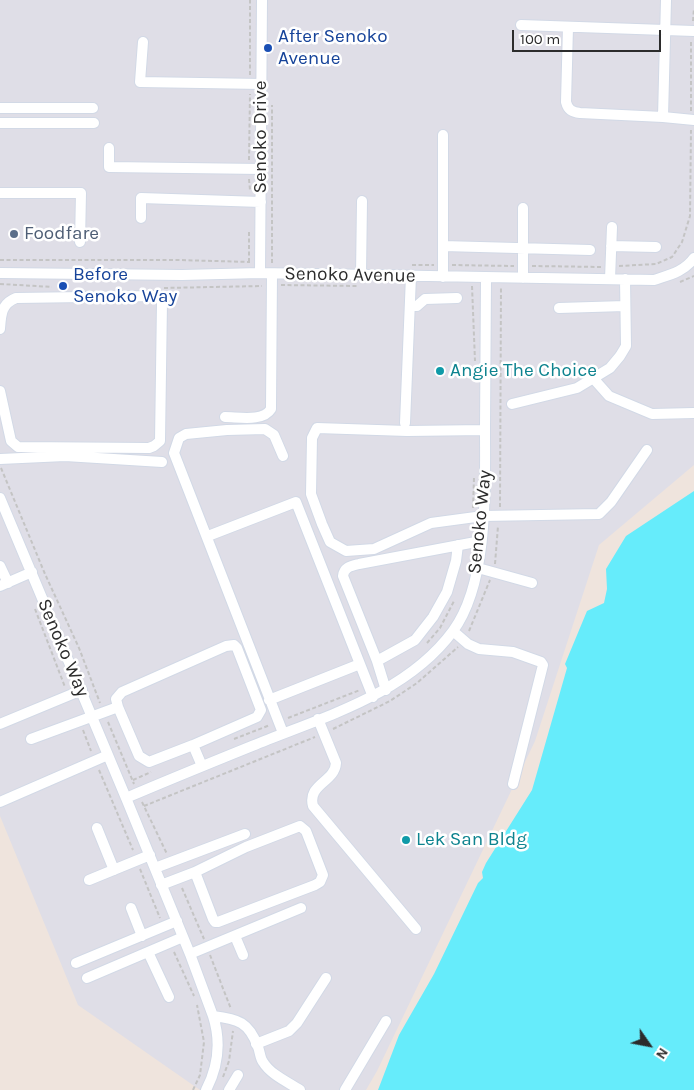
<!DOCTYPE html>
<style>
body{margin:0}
#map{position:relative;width:694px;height:1090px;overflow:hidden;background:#efe4dd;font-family:Karla,sans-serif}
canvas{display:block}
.north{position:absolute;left:624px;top:1020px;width:50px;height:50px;-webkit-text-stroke:4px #fff;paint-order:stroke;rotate:123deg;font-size:14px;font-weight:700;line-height:20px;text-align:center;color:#2c2c2c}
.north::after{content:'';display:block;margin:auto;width:18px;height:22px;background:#2c2c2c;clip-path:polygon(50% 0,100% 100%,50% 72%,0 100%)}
.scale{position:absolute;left:512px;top:30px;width:149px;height:22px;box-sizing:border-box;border:2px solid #2c2c2c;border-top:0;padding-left:6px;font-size:15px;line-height:18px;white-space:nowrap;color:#2c2c2c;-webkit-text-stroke:4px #fff;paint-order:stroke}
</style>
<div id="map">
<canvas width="694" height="1090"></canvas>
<div class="north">N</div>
<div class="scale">100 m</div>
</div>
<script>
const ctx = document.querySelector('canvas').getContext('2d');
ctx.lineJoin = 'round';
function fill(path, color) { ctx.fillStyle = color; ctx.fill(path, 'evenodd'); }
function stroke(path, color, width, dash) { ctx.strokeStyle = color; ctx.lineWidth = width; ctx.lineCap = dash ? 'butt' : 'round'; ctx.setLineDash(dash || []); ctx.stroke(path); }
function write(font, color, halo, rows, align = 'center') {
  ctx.font = font + ' Karla,sans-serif'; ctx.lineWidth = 5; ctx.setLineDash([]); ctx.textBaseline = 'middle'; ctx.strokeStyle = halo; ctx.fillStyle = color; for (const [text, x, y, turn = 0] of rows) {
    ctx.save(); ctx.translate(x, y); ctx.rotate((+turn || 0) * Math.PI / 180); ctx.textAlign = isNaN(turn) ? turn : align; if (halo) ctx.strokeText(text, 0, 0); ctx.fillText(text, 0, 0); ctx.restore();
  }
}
fill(new Path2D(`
 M 0,0 L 694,0 L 694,465 L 599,545 L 535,741 L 377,1071 L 366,1090 L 200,1090 L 78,1005 L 0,816 Z`), '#dfdee7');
fill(new Path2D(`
 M 694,491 L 694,1090 L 378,1090 L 399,1035 L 434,974 L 478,883 L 483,878 L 482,872 L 486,863 L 532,790 L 567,668 L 565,664 L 587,611 L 604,603 L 607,589 L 606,569 L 626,536 Z`), '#66ecfb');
const minor = new Path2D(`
 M 666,0 L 663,117 L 694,120
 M 521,25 L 694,31
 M 568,27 L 566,102 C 568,110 572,112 580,113 L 663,117
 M 143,42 L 140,82 L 262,84
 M 0,108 L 93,108
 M 0,123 L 94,123
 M 109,148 L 109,167 L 261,169
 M 0,193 L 81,193 L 80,242
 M 523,208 L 523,278
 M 141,218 L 141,198 L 261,202
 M 443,246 L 590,250
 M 611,246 L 656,247
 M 0,273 L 182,275 L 260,273 L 654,280 C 669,275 684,272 694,258
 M 260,273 L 262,0
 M 361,275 L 362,201
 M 443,277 L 443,135
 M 610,279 L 612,227
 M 410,306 L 417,306 L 425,299 L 457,298
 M 559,308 L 625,306
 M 0,329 C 1,315 1,304 16,298 L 155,296 L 158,297 L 162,302 L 160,441 L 154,446 L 149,448 L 18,447 L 11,441 L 0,391
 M 593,378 L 609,396 L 652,414 L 694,413
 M 512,404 L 577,388 L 610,368 L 620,356 L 626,346 L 625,279
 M 225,417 C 239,417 263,422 271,409 L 272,274
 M 405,423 L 411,276
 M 485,430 L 407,431 L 317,428 L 312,438 L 311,494 L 322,524 L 330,542 L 346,551 L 374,549 L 431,523 L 483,516 L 599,514 L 611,502 L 647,450
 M 283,456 L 274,435 L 265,429 L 227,430 L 186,434 L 179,438 L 174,453 L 283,733
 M 0,459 L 65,456 L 162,462
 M 0,498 L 126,798 L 190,954 L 213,1016 C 221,1041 218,1067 206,1090
 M 208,536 L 296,502 L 373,697
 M 0,566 L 8,583
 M 478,568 L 532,583
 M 0,586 L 32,572
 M 453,631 L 468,644 L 479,649 L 513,652 L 541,662 L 543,665 L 513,784
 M 377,661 L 343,576 C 344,567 351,566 359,564 L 481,541
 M 386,690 L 377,661 L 415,640 L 433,617 L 447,592 L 456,561 L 458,545
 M 269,700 L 360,664
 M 118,707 L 116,699 L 122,692 L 226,646 L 234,645 L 237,648 L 261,710 L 257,717 L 193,745
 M 318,719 L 336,763 C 335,782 307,784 313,806 L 416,929
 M 0,724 L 82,690
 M 31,739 L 118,707 L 139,756 L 149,762 L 193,745 L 202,766
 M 126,798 C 168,780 210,763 252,746 C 322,717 406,695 453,631 C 489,582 485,488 485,429 C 485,378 486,328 486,278
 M 0,802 L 108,755
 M 97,828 L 114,870
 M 155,868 L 245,834
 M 89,880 L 150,855
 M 161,885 L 195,872 L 213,919 L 215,922 L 218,922 L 315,885 L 320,882 L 323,875 L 306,831 L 300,826 L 246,847 L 195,872
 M 131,908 L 142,936
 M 235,936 L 243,955
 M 148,952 L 169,997
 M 190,954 L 301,908
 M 76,963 L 177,921
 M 87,978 L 183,937
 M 213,1016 C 238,1019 249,1022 258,1047 C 260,1052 260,1058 263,1062 C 271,1075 288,1082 300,1090
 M 256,1044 L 289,1031 L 297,1023 L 326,978
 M 229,1090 L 238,1075
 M 345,1090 L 386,1021`);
stroke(minor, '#d2d9e6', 12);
stroke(new Path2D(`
 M 693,21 L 694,8
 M 250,75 L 250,0
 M 691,111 L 691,40
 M 249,160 L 250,94
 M 249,179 L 250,190
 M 0,260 L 179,260 L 250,262
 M 249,262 L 249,232
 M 272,263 L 272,105
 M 412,265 L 434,265
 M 452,265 L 514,266
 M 532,266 L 602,267
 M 619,266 L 656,264 L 672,257 L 682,242 L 690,216 L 691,130
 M 680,282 L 694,276
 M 0,284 L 52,287
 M 281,285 L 359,286
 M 472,286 L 475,361
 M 164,288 L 262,286
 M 1,468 L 45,574 L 79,648 L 100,703
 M 500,507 L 501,286
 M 473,508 L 474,478
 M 495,564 L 498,526
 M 35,609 L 65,687
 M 469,631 L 490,580
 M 427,643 L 440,628 L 454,601
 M 288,718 L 360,690
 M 108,722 L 134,784
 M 333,729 L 390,701 L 417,683 L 458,647
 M 83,730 L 91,751
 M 234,739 L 270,725
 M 99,770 L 133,850
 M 133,780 L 151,772
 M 142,802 L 167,854
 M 144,806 L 315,737
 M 140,869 L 160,918
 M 182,888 L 204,939
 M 174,952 L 194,996
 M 210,955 L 231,1009
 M 223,1077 L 229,1061 L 233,1031
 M 193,1090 L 200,1075 L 204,1042 L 197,1005`), '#c4c4c4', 2, [4, 2.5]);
stroke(minor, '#fff', 10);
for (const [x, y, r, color] of [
 [268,48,5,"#1a4fb4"],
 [14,234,5,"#5c6f8a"],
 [63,286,5,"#1a4fb4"],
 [440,371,5,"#0f9aa8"],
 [406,840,5,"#0f9aa8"]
]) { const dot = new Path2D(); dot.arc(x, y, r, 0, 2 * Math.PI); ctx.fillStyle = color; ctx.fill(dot); stroke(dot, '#fff', 2); }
write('19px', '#164399', '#fff', [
 ["After Senoko",278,37],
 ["Avenue",278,59],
 ["Before",73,275],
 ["Senoko Way",73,297]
], 'left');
write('19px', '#2c2c2c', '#fff', [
 ["Senoko Drive",261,137,-90],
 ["Senoko Avenue",350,275,1],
 ["Senoko Way",480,522,-84],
 ["Senoko Way",63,648,67]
]);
write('19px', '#4e5e75', '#fff', [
 ["Foodfare",24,234]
], 'left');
write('19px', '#0d838f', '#fff', [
 ["Angie The Choice",450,371],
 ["Lek San Bldg",416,840]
], 'left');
</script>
